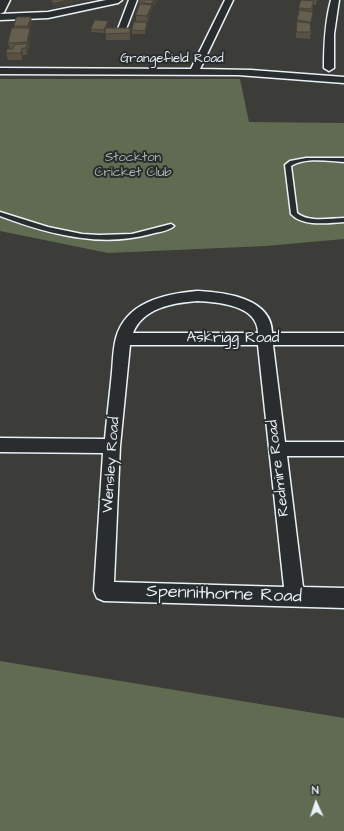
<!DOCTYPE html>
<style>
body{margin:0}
#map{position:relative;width:344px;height:831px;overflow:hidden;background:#3c3c38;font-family:"Architects Daughter",sans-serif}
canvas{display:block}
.north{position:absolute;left:296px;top:783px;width:40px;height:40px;-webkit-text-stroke:3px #2a2d2e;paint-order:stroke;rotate:357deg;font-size:11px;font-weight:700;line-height:16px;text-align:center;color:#e8f1f8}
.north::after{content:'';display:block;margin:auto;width:14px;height:18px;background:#e8f1f8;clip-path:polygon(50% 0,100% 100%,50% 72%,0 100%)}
</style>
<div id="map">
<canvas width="344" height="831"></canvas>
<div class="north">N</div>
</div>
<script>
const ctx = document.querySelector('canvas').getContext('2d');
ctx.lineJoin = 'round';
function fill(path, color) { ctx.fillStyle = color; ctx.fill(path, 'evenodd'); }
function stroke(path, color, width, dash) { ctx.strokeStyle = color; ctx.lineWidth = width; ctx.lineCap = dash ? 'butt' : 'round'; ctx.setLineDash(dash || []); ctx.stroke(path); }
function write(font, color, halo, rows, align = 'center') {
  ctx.font = font + ' "Architects Daughter",sans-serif'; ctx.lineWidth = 4; ctx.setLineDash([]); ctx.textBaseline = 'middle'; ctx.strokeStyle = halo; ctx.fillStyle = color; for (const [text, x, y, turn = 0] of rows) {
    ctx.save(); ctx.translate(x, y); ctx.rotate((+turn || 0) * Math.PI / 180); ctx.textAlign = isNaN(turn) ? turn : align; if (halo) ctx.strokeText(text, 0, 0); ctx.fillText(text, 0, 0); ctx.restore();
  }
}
fill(new Path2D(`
 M 0,79 L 240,79 L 249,122 L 344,123 L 344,239 L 266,246 L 108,253 L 0,231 Z
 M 0,661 L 344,718 L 344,831 L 0,831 Z`), '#606b52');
const service = new Path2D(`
 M 306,158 L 344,158 L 344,162 C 328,161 305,157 291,166 L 297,213 C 309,223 330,218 344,218 L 344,222 C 328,223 303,227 291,214 L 285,165 L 290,161 Z
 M 0,212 L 48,227 L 82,234 L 99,235 L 132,234 L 171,224 L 174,226 C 169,231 158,232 151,234 C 100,248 48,234 0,216 Z`);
const minor = new Path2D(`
 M 106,0 L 122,0 L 118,3 L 48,18 L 0,20 L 0,14 L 48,12 Z
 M 129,0 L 137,0 L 126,29 L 125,31 L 119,31 L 118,29 Z
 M 225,0 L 233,0 L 200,69 L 251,70 L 344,77 L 344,83 L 238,75 L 0,74 L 0,68 L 191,69 Z
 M 331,0 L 339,0 L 334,34 L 334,68 L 329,71 L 324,68 C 324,45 325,22 331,0 Z
 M 197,291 C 224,292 272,298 272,333 L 344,333 L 344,345 L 273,345 L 285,442 L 344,442 L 344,456 L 287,456 L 303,587 L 344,588 L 344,608 L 104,601 L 97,598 L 94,591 L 103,453 L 0,452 L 0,438 L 105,439 C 107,416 110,394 112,372 C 113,361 113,349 116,338 C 126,302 164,294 197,291 ZM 197,301 C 218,302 258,305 258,333 L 133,333 C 143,308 172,303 197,301 ZM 130,345 L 258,345 L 284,587 L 114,582 L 120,446 Z`);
const primary = new Path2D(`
 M 0,0 L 10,0 L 4,12 L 0,14 Z`);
stroke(service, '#e8f1f8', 3);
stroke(minor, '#e8f1f8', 3);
stroke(primary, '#e8f1f8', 3);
fill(service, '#2a2d2e');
fill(minor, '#2a2d2e');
fill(primary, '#2a2d2e');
fill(new Path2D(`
 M 51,0 L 74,0 L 74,3 L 55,6 L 52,2 Z
 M 301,0 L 317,0 L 316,5 L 313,5 L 312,11 L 313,12 L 310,24 L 311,32 L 310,39 L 296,38 L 296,28 L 299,14 L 298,14 L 299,8 Z
 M 158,1 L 152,9 L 152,11 L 148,22 L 136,21 L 136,15 L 139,7 L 139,2 Z
 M 108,21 L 108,24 L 106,28 L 130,28 L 130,40 L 106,40 L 106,30 L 104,33 L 91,32 L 91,29 Z
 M 147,22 L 147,26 L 145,34 L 132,34 L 132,30 Z
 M 32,23 L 30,29 L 31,34 L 29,49 L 28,49 L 28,51 L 27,55 L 23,55 L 22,60 L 8,60 L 6,53 L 10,49 L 8,43 L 14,28 L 14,26 Z`), '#585144');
fill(new Path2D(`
 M 70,0 L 74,0 L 74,3 L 55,6 L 54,3 Z
 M 76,0 L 85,0 L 76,2 Z
 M 154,0 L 158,0 L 158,1 L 152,9 L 152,11 L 148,22 L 147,16 L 151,7 L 151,4 Z
 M 31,17 L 32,23 L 30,29 L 31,34 L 29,49 L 27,42 L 29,33 L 28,26 Z
 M 108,21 L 108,24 L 104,33 L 104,30 Z
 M 147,22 L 147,26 L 145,34 L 145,31 Z
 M 27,44 L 28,51 L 27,55 L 26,48 Z
 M 22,48 L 23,55 L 22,60 L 21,53 Z`), '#474237');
const building = new Path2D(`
 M 52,0 L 70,0 L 54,3 Z
 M 140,0 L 154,0 L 151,4 L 139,2 Z
 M 301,0 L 314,1 L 311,9 L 299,8 Z
 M 140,4 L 152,5 L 147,16 L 136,15 Z
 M 300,10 L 313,12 L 311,22 L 297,20 Z
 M 17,17 L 31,17 L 28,26 L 14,26 Z
 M 95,20 L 108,21 L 104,30 L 91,29 Z
 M 134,22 L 147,22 L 145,31 L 132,30 Z
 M 297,22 L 310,23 L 311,32 L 297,32 Z
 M 12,28 L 30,28 L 27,42 L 8,43 Z
 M 106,28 L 130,28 L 130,33 L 105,34 Z
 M 27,44 L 26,48 L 22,48 L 21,53 L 6,53 L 7,49 L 13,49 L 14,45 Z`);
fill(building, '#665e4f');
stroke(building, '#474237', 1);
write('13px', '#e8f1f8', '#2a2d2e', [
 ["Grangefield Road",172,59]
]);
write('13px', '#abb5ad', '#2a2d2e', [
 ["Stockton",133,158],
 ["Cricket Club",133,173]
]);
write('15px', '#e8f1f8', '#2a2d2e', [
 ["Askrigg Road",233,339],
 ["Wensley Road",112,465,-86],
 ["Redmire Road",279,468,-97]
]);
write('18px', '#e8f1f8', '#2a2d2e', [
 ["Spennithorne Road",224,595,2]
]);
</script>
